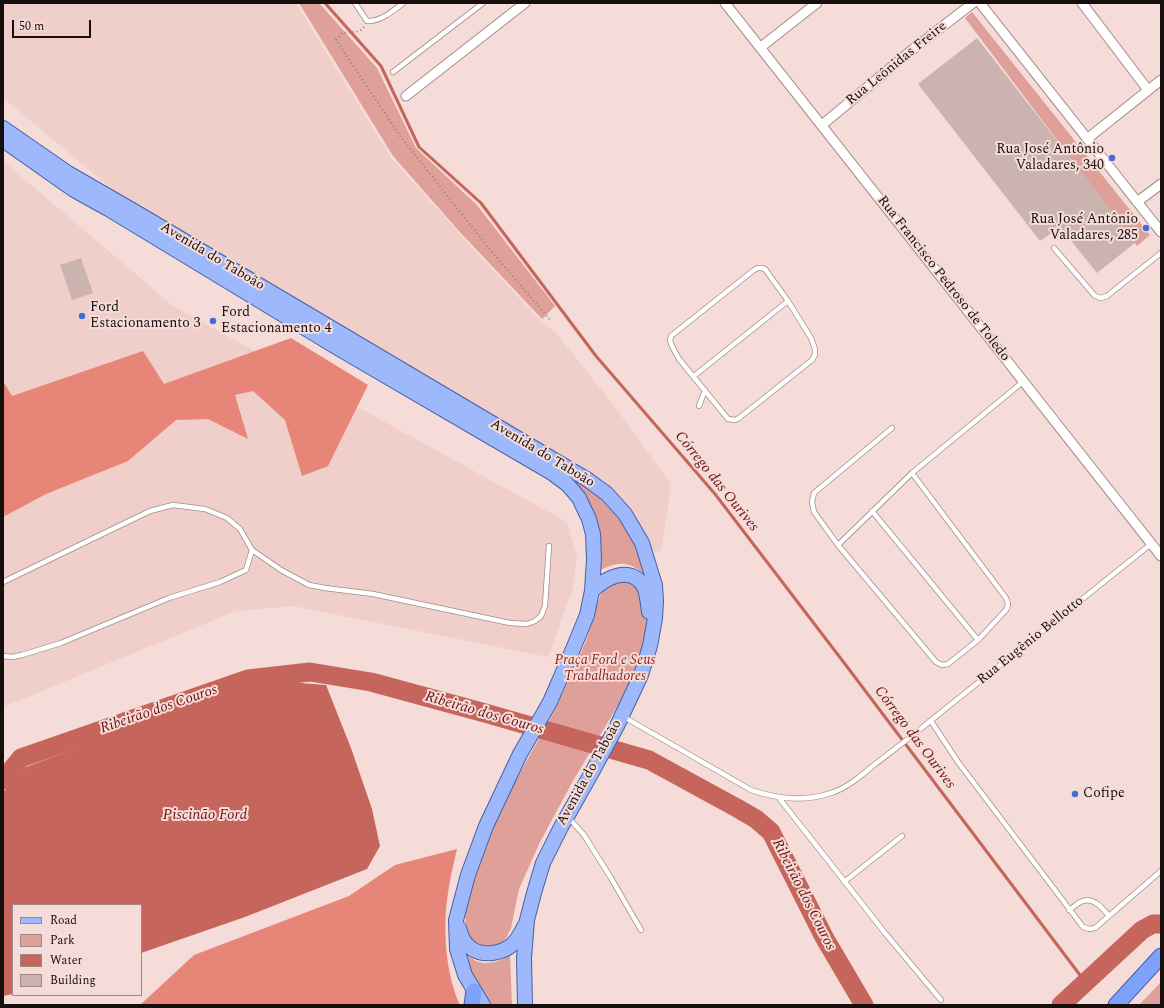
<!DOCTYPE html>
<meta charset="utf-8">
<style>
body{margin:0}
#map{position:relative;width:1164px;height:1008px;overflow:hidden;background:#f5dcd8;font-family:Spectral,serif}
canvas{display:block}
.frame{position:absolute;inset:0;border:4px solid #170f0e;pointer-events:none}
.legend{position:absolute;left:12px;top:904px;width:130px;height:92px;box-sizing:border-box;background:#f5dcd8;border:1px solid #9c8a87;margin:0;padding:5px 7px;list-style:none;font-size:12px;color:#170f0e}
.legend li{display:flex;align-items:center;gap:8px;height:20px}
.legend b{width:20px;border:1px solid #9c8a87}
.scale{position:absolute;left:12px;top:20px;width:79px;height:18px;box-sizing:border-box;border:2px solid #170f0e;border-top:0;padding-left:5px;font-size:12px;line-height:14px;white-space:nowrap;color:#170f0e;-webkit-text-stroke:3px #f5dcd8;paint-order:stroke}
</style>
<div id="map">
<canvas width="1164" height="1008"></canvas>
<div class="frame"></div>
<ul class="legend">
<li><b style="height:5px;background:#9eb9fb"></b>Road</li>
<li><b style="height:11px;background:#dea098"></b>Park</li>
<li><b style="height:11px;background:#c6655b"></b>Water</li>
<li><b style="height:11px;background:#cbb3b0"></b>Building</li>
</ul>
<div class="scale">50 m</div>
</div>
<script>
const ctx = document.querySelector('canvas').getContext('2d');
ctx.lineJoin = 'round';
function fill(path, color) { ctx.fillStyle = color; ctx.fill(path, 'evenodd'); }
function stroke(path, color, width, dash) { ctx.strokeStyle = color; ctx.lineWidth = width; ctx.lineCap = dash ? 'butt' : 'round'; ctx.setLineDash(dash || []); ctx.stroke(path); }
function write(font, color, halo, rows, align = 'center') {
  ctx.font = font + ' Spectral,serif'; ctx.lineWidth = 4; ctx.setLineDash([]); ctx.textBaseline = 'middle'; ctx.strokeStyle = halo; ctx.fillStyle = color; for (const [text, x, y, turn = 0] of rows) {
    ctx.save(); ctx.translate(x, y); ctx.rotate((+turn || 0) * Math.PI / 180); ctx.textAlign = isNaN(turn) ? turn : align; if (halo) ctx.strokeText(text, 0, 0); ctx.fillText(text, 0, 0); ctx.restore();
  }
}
fill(new Path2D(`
 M 3,3 L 296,3 L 392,159 L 465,240 L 539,319 L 557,334 L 615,407 L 671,484 L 662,548 L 659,552 L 656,553 L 653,551 L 622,500 L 603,481 L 143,215 L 3,98 Z
 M 3,161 L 173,306 L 567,522 L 577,557 L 573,588 L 548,657 L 293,606 L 236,611 L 3,707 Z`), '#f0ceca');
fill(new Path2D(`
 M 299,3 L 319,3 L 377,68 L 416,148 L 477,205 L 555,306 L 542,319 L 458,230 L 393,156 Z
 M 972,12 L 1150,235 L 1137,246 L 965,18 Z
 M 570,475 L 595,491 L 631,531 L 645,566 L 644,575 C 629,559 615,562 597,572 L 586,500 Z
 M 630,581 L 638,590 L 647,615 L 648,626 L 645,642 L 630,685 L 573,781 L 540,842 L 519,889 L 511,928 L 507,937 L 502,943 L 496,948 L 478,946 L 470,939 L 466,929 L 465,916 L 471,890 L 495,823 L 511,789 L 556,708 L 570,677 L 586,641 L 599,599 L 603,590 L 612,582 Z
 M 462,949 C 465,952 467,956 471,958 C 483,967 498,963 510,955 L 512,1005 L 487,1005 L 474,982 Z
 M 1161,982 L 1161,1005 L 1139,1005 Z`), '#dea098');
fill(new Path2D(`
 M 291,338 L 368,385 L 328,466 L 302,476 L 285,420 L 253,391 L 235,395 L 248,439 L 208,419 L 176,420 L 128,461 L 46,494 L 3,517 L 3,381 L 12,396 L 143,351 L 164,384 Z
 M 457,849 C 453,866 449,883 447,900 C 443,933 446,975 460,1005 L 140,1005 L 194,955 L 349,896 L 395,865 Z`), '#e88579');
fill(new Path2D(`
 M 288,682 L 326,685 L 351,748 L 372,809 L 380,846 L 367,869 L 245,917 L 141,953 L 141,905 L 13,905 L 13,994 L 3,996 L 3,792 L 26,767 L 172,713 L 240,689 Z`), '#c6655b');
stroke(new Path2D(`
 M 325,3 L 381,66 L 419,147 L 481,203 L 596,356 L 715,494 L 845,664 L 1086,983`), '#c6655b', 3);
stroke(new Path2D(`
 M 3,780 L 21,758 L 248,679 L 310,672 L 371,682 L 485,713 L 649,760 L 737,808 L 756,819 L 771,832 L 824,937 L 864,1005
 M 1061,1005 L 1142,930 L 1153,924 L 1161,924`), '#c6655b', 19);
fill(new Path2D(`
 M 977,38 L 1136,242 L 1097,273 L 1060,227 L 1040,241 L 918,84 Z
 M 81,258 L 93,293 L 72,300 L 60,265 Z`), '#cbb3b0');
const service = new Path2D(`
 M 355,3 L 367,21 C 380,22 393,11 403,3
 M 393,72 L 483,3
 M 1054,248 L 1095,296 L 1101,298 L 1107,296 L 1161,253
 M 758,268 L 761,268 L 765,269 L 788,301 L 811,338 L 815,349 L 815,355 L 812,360 L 739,418 L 735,420 L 728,419 L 679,359 L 672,346 L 670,341 L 671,336 L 754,270 Z
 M 694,376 L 788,301
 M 699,406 L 705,390
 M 912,473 L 1006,598 C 1008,603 1009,605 1006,610 L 978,640 L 948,664 L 942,665 L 936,662 L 838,545 L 912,473 L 1024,381
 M 872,511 L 978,640
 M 838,545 L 814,512 L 812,502 L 814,493 L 892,428
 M 3,582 L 150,511 L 173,505 L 205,509 L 227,518 L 240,529 L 252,550 L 281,570 L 309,585 L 325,588 L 373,594 L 510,623 L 527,624 L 535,621 L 541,616 L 545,606 L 549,546
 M 3,656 L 12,657 L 22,655 L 61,643 L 169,598 L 220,582 L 246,570 L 252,550
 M 624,717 L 751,790 C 777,799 804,802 831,793 C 847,788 861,776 874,765 C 892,751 911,737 929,722 C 1003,663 1077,604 1151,544
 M 931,721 L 958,762 L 1083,927 L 1089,929 L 1095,928 L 1161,871
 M 779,798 L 885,933 L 941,1000
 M 568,817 L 584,835 L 611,878 L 641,930
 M 844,882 L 902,836
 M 1069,910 C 1073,908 1078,902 1083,901 C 1094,897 1103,909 1109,916`);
const minor = new Path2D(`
 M 725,3 L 1161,556
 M 980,3 L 1161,232
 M 1082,3 L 1148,90
 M 761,47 L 817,3
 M 406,96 L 525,3
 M 822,125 L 912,50 L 973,3
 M 1087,139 L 1161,80
 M 1137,202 L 1161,184`);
const primary = new Path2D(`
 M 3,128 L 68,173 L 139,214 L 588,480 L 607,494 L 625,514 L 642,543 L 655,585 L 656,601 L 655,618 L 650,646 L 641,675 L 617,726 L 591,774 L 561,827 L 543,863 L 534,893 L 527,920 L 524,958 L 525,1005
 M 3,140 L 74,190 L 110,210 L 336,347 L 552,473 L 568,485 L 579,498 L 589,519 L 593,534 L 594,559 L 592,591 L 587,615 L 573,649 L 550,702 L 520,754 L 486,826 L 468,875 L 456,920 L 457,949 L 465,975 L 483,1005
 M 592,591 C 605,578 631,564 644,587 C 647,593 648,604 649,612
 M 459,928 C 461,936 465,945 472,949 C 485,957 503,953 513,944 C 518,939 522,931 525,925`);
const trunk = new Path2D(`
 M 472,1005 L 474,991
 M 1116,1005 L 1161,956`);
stroke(service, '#a38c89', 6);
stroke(minor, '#a38c89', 11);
stroke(primary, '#4460a6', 16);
stroke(trunk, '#4460a6', 17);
stroke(new Path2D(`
 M 364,27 L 360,31 L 342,33 L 336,40 L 400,136 L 487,246 L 550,320`), '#8f7e7c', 2, [1, 3]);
stroke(service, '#fff', 4.5);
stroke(minor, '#fff', 9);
stroke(primary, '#9eb9fb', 14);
stroke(trunk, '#7ea2fa', 15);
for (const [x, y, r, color] of [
 [1112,158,4,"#406cdd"],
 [1146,228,4,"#406cdd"],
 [82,316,4,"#406cdd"],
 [213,321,4,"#406cdd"],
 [1075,794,4,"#406cdd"]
]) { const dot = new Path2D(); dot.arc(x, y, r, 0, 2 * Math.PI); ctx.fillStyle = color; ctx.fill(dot); stroke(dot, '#f5dcd8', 1.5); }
write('14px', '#170f0e', '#f5dcd8', [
 ["Rua Leônidas Freire",897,64,-39],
 ["Avenida do Taboão",212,257,31],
 ["Rua Francisco Pedroso de Toledo",943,279,52],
 ["Avenida do Taboão",542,454,31],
 ["Rua Eugênio Bellotto",1031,641,-39],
 ["Avenida do Taboão",590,773,-61]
]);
write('14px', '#170f0e', '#f5dcd8', [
 ["Rua José Antônio",1104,150,"right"],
 ["Valadares, 340",1104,166,"right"],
 ["Rua José Antônio",1138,220,"right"],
 ["Valadares, 285",1138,236,"right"],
 ["Ford",90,308],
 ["Estacionamento 3",90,324],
 ["Ford",221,313],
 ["Estacionamento 4",221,329],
 ["Cofipe",1083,794]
], 'left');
write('italic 14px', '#941d1b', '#f5dcd8', [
 ["Praça Ford e Seus",605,661],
 ["Trabalhadores",605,677]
]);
write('italic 15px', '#6b1110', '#f5dcd8', [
 ["Córrego das Ourives",716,482,51],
 ["Ribeirão dos Couros",159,710,-19],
 ["Ribeirão dos Couros",484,714,16],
 ["Córrego das Ourives",914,738,53],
 ["Piscinão Ford",205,816],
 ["Ribeirão dos Couros",803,895,63]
]);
</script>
